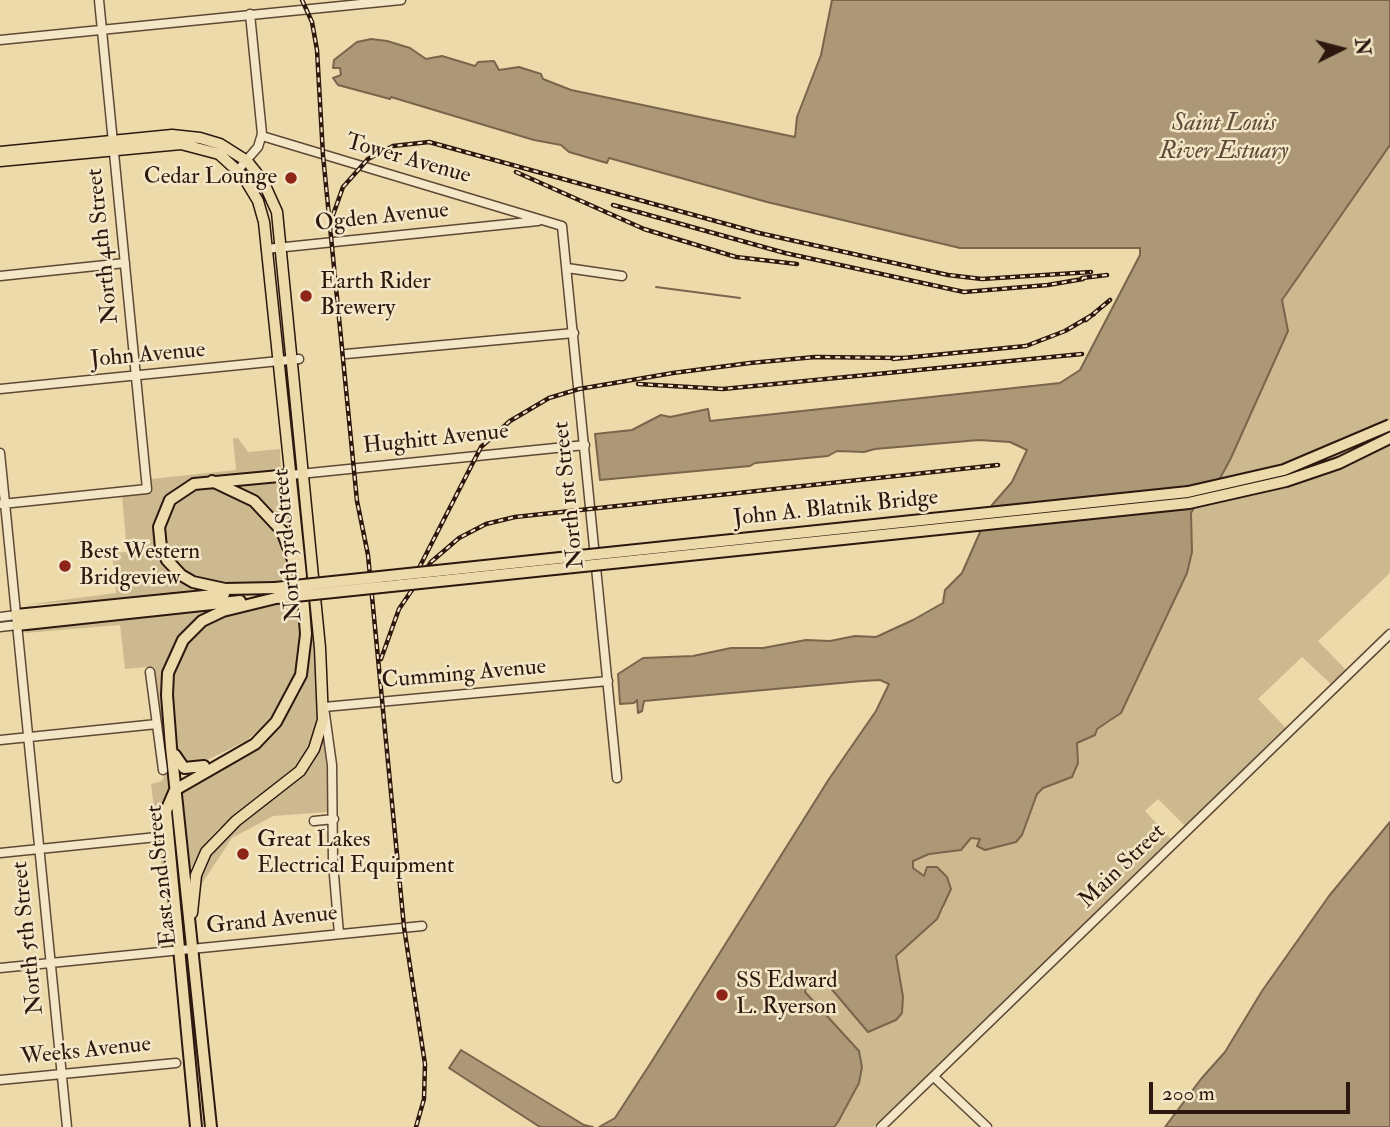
<!DOCTYPE html>
<html>
<head>
<meta charset="utf-8">
<style>
  body { margin:0 }
  #map { position:relative; width:1390px; height:1127px; overflow:hidden; background:#eddaab; font-family:"IM FELL Double Pica",serif }
  canvas { display:block }
  .north { position:absolute; left:1306px; top:14px; width:70px; height:70px; -webkit-text-stroke:5px #f3e7c8; paint-order:stroke; rotate:84deg; font-size:19px; font-weight:700; line-height:28px; text-align:center; color:#2e170e }
  .north::after { content:''; display:block; margin:auto; width:24px; height:32px; background:#2e170e; clip-path:polygon(50% 0,100% 100%,50% 72%,0 100%) }
  .scale { position:absolute; left:1149px; top:1082px; width:201px; height:32px; box-sizing:border-box; border:4px solid #2e170e; border-top:0; padding-left:9px; font-size:21px; line-height:24px; white-space:nowrap; color:#2e170e; -webkit-text-stroke:5px #f3e7c8; paint-order:stroke }
</style>
</head>
<body>
<div id="map">
<canvas width="1390" height="1127"></canvas>
<div class="north">N</div>
<div class="scale">200 m</div>
</div>
<script>
const g = document.querySelector('canvas').getContext('2d');
g.lineJoin = 'round';
function paint(path, color) {
  g.fillStyle = color;
  g.fill(path, 'evenodd');
}
function toPath(rows) {
  const path = new Path2D();
  for (const r of rows) {
    path.moveTo(r[0], r[1]);
    for (let i = 2; i < r.length; i += 2) path.lineTo(r[i], r[i + 1]);
  }
  return path;
}
function trace(path, color, width, dash) {
  g.strokeStyle = color;
  g.lineWidth = width;
  g.lineCap = dash ? 'butt' : 'round';
  g.setLineDash(dash || []);
  g.stroke(path);
}
function drawText(font, color, halo, rows, align = 'center') {
  g.font = font + ' "IM FELL Double Pica",serif';
  g.lineWidth = 5;
  g.setLineDash([]);
  g.textBaseline = 'middle';
  g.strokeStyle = halo;
  g.fillStyle = color;
  for (const [text, x, y, turn = 0] of rows) {
    g.save();
    g.translate(x, y);
    g.rotate((+turn || 0) * Math.PI / 180);
    g.textAlign = isNaN(turn) ? turn : align;
    if (halo) g.strokeText(text, 0, 0);
    g.fillText(text, 0, 0);
    g.restore();
  }
}
paint(toPath([
  [1390,145,1390,573,1318,641,1347,671,1332,685,1302,657,1258,699,1286,728,1185,826,1158,799,1145,811,1171,839,873,1127,834,1127,846,1110,859,1051,805,992,806,983,817,981,829,986,868,1032,902,1013,903,997,896,956,937,919,944,908,948,880,947,877,925,876,913,868,913,861,929,854,961,850,971,838,980,839,983,848,987,850,1022,835,1037,794,1042,788,1072,777,1078,763,1075,748,1078,743,1092,737,1097,729,1112,721,1130,697,1140,668,1187,573,1192,552,1191,513,1200,497,1219,480,1230,460,1288,331,1282,300],
  [233,438,238,438,248,452,280,449,281,470,203,479,170,495,159,509,154,529,156,547,168,569,184,582,211,592,24,605,116,593,112,553,127,552,122,496,152,491,151,479,236,470],
  [279,481,285,492,294,548,285,532,226,483],
  [213,486,245,500,277,531,293,570,300,644,293,680,273,717,246,741,197,765,186,765,177,753,171,696,175,665,185,643,208,621,243,609,277,603,274,582,207,583,183,571,170,556,162,534,171,506,189,490],
  [230,605,175,645,166,667,173,788,163,829,168,898,160,899,158,896,164,886,151,784,162,781,166,772,152,670,147,667,125,669,120,625,25,633,28,629],
  [313,613,319,713,308,751,287,777,217,830,203,846,189,872,182,791,256,748,287,716,301,691,308,666,309,615],
  [325,732,329,812,273,816,232,838,195,894,209,854,228,833,298,779,316,755]
]), '#cdb990');
const water = toPath([
  [832,0,1390,0,1390,145,1282,300,1288,331,1230,460,1219,480,1200,497,1191,513,1192,552,1187,573,1121,713,1097,729,1095,735,1077,743,1078,763,1072,777,1043,788,1037,794,1022,835,1016,842,985,850,977,846,980,839,971,838,961,850,929,854,913,861,913,868,924,876,927,867,937,867,947,877,951,889,937,919,896,956,903,997,902,1013,896,1020,868,1032,829,986,817,981,806,983,805,992,859,1051,862,1067,859,1083,838,1122,834,1127,599,1127,615,1118,652,1061,829,779,876,711,889,684,880,680,862,681,644,701,642,711,638,713,637,700,634,703,620,704,618,674,643,658,693,656,731,648,763,648,806,640,830,641,855,636,876,637,913,620,943,603,945,590,962,573,992,505,1012,482,1027,450,1010,442,979,440,875,449,864,452,837,451,828,456,755,463,750,466,600,480,595,434,632,430,661,415,670,417,708,409,710,421,1060,383,1080,370,1140,255,1140,248,960,248,767,202,609,158,607,163,569,152,561,145,534,140,391,97,390,99,338,85,333,78,341,75,340,68,333,68,334,60,357,42,371,39,387,41,410,48,426,59,442,56,475,66,478,62,494,61,499,70,519,67,541,74,543,79,571,90,795,137,797,117,821,55,832,0],
  [1390,822,1390,1127,1165,1127,1201,1079,1225,1052,1262,991,1329,896,1390,822],
  [461,1050,584,1125,593,1127,540,1127,449,1068,461,1050]
]);
paint(water, '#ac9876');
trace(water, '#7a644c', 2);
trace(toPath([
  [656,287,740,298]
]), '#7a644c', 2);
const minor = toPath([
  [0,40,401,0],
  [262,136,562,226,617,778],
  [238,170,258,147,262,134,250,14],
  [266,249,538,221],
  [567,268,622,276],
  [0,276,125,263],
  [346,354,574,333],
  [0,389,299,359],
  [0,453,67,1127],
  [290,475,585,445],
  [2,504,147,489,99,0],
  [0,617,16,615],
  [0,627,17,625],
  [150,672,163,770],
  [0,740,157,724],
  [314,821,334,819],
  [0,853,157,837],
  [339,934,333,863,332,765,324,707,608,681],
  [0,968,422,926],
  [934,1077,987,1127],
  [0,1080,176,1063],
  [881,1127,1390,634]
]);
const major = toPath([
  [0,152,172,135,200,138,220,144,247,161,263,181,277,212,320,648,323,720,314,749,300,771,236,821,206,852,196,875,192,913],
  [0,161,181,144,219,154,243,176,258,201,264,222,301,576]
]);
const highway = toPath([
  [275,588,225,589,193,582,181,575,167,560,161,548,159,527,170,500,194,484,290,475],
  [16,615,224,594],
  [17,625,240,601],
  [175,755,184,768,204,766],
  [196,1127,166,811,175,790,255,744,276,722,301,675,306,634,302,584,282,531,254,501,212,481],
  [211,1127,171,747,167,695,168,673,183,640,202,621,223,611,276,598]
]);
trace(minor, '#5e4835', 11);
trace(major, '#2e170e', 13);
trace(highway, '#2e170e', 14);
trace(minor, '#f3e7c8', 8);
trace(major, '#eddaab', 10);
trace(highway, '#eddaab', 10);
const rail = toPath([
  [302,0,312,22,317,50,323,155,357,501,368,555,404,927,425,1064,424,1099,416,1127],
  [516,172,644,229,736,257,797,264],
  [613,205,785,253,964,292,1048,285,1083,279],
  [333,215,343,187,368,159,393,146,429,142,759,233,948,275,982,279,1091,272],
  [1082,278,1107,275],
  [1086,320,1110,300],
  [893,359,1026,346,1065,331,1094,314],
  [638,384,723,389,1082,354],
  [419,568,481,447,510,421,549,398,579,389,673,373,750,363,815,357,902,358],
  [381,659,399,609,431,562,459,538,486,524,515,517,998,465]
]);
trace(rail, '#2e170e', 4.5);
trace(rail, '#f3e7c8', 2, [5]);
const highwayBridge = toPath([
  [275,588,1188,492,1284,470,1390,425],
  [276,598,1189,503,1286,481,1339,463,1390,438]
]);
trace(highwayBridge, '#2e170e', 14, []);
trace(highwayBridge, '#eddaab', 10);
for (const [x, y, r, color] of [
  [291,178,7,"#8f2418"],
  [306,296,7,"#8f2418"],
  [65,566,7,"#8f2418"],
  [243,854,7,"#8f2418"],
  [722,995,7,"#8f2418"]
]) {
  const dot = new Path2D();
  dot.arc(x, y, r, 0, 2 * Math.PI);
  g.fillStyle = color;
  g.fill(dot);
  trace(dot, '#f3e7c8', 2.5);
}
drawText('23px', '#2e170e', '#f3e7c8', [
  ["Tower Avenue",408,160,16],
  ["Ogden Avenue",382,218,-6],
  ["North 4th Street",104,246,-96],
  ["John Avenue",148,356,-5],
  ["Hughitt Avenue",436,440,-6],
  ["North 1st Street",570,495,-96],
  ["John A. Blatnik Bridge",836,509,-6],
  ["North 3rd Street",289,545,-95],
  ["Cumming Avenue",464,675,-5],
  ["Main Street",1123,867,-44],
  ["East 2nd Street",163,875,-96],
  ["Grand Avenue",272,921,-6],
  ["North 5th Street",29,938,-96],
  ["Weeks Avenue",86,1052,-6]
]);
drawText('23px', '#2e170e', '#f3e7c8', [
  ["Cedar Lounge",277,178,"right"],
  ["Earth Rider",320,283],
  ["Brewery",320,309],
  ["Best Western",79,553],
  ["Bridgeview",79,579],
  ["Great Lakes",257,841],
  ["Electrical Equipment",257,867],
  ["SS Edward",736,982],
  ["L. Ryerson",736,1008]
], 'left');
drawText('italic 24px', '#604b38', '#f3e7c8', [
  ["Saint Louis",1224,125],
  ["River Estuary",1224,153]
]);
</script>
</body>
</html>
